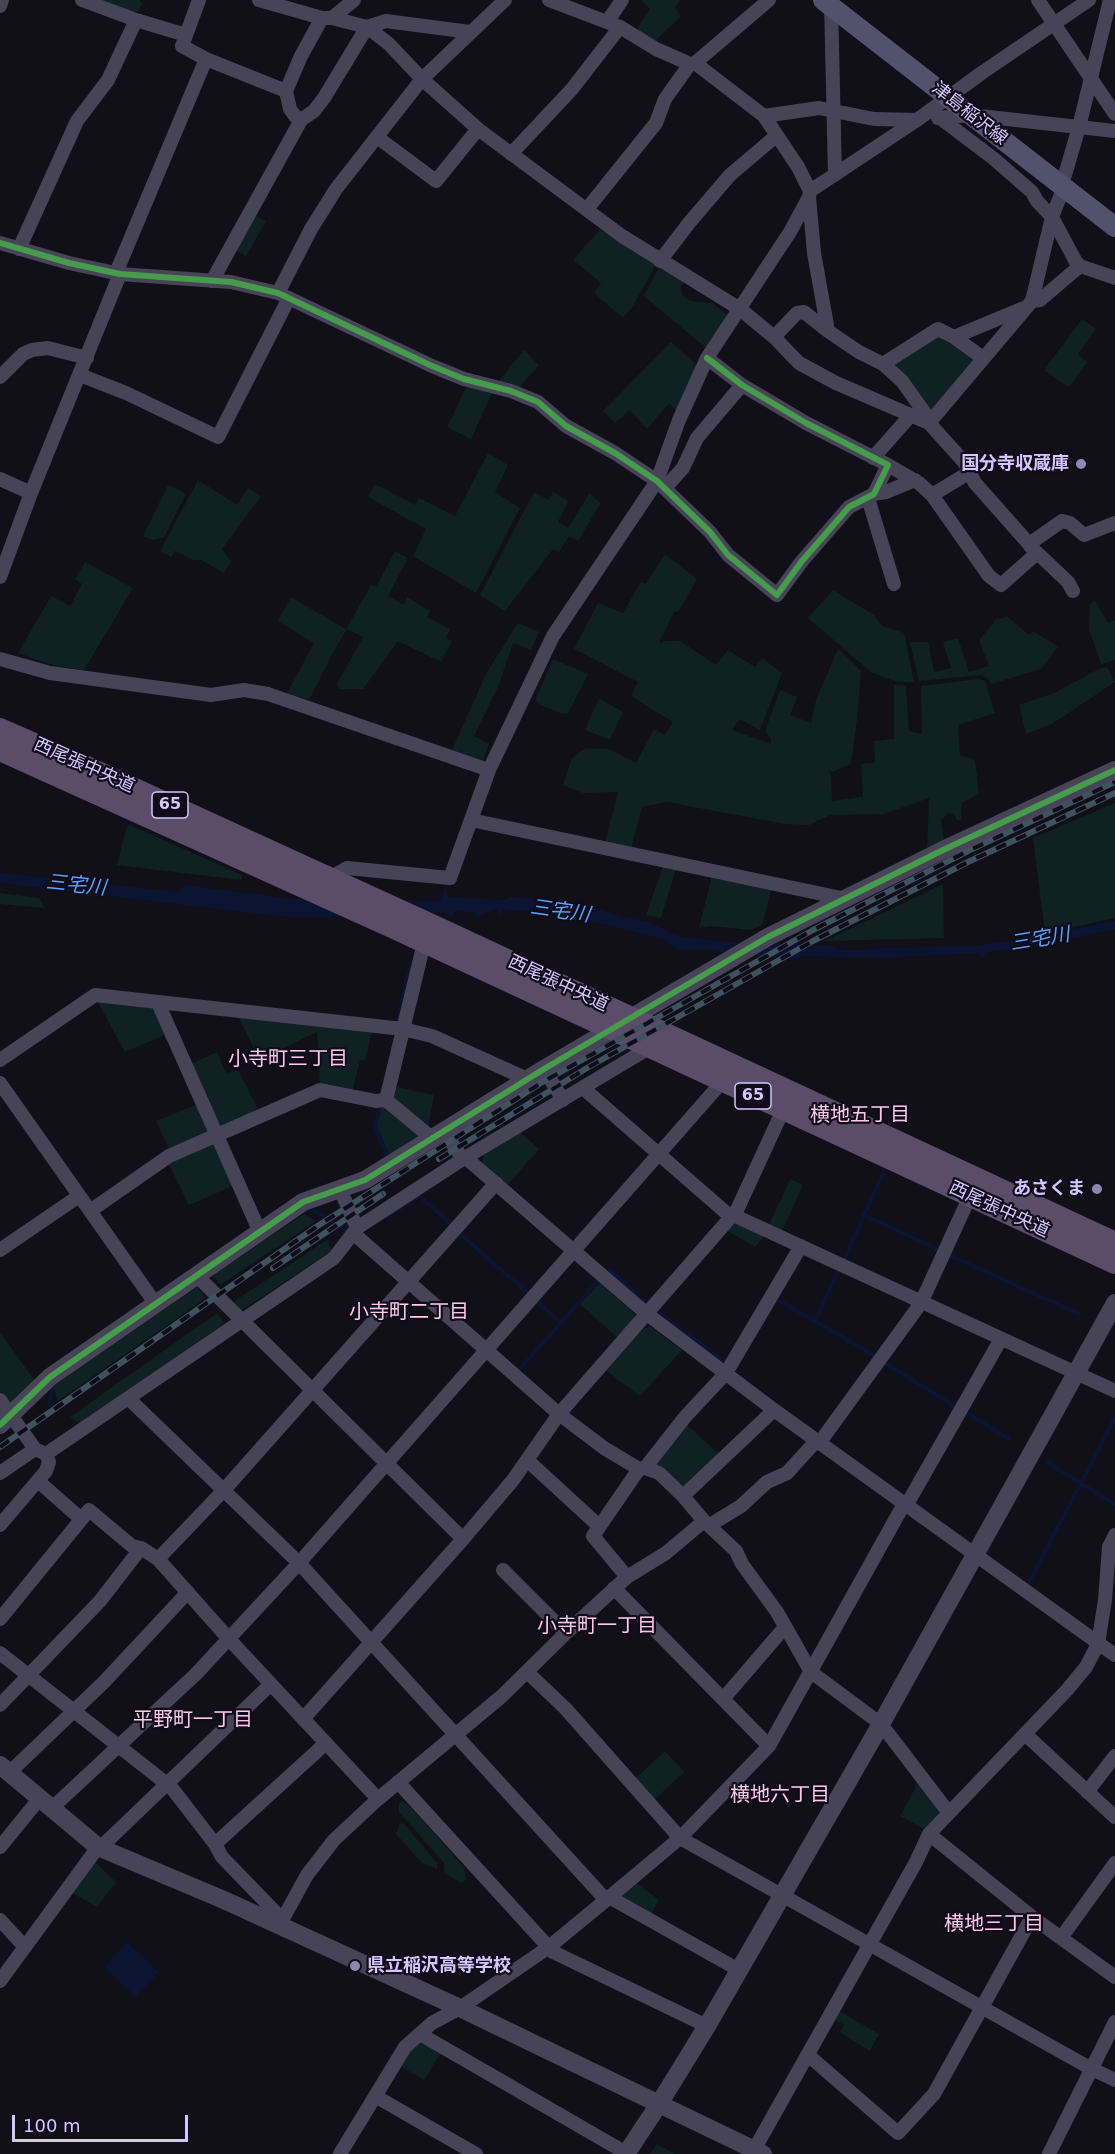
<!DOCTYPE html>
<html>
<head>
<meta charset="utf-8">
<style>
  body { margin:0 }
  #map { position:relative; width:1115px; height:2154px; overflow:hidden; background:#111018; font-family:"DejaVu Sans",sans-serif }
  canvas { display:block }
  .scale { position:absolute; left:12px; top:2115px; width:176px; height:27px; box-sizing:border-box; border:3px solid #d3c8fd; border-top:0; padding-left:8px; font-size:18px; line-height:21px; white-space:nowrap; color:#d3c8fd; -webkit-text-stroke:4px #100c1b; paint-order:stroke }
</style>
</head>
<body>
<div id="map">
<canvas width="1115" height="2154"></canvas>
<div class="scale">100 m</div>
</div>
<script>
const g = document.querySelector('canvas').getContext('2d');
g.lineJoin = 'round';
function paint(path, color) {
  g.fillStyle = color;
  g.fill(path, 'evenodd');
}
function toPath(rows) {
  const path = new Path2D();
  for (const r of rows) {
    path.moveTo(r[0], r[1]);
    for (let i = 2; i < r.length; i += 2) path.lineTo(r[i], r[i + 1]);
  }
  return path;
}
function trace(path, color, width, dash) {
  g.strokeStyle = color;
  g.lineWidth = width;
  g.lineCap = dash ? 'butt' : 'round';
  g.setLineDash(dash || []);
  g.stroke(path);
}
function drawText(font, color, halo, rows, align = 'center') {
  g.font = font + ' "DejaVu Sans","Noto Sans JP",sans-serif';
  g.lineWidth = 4.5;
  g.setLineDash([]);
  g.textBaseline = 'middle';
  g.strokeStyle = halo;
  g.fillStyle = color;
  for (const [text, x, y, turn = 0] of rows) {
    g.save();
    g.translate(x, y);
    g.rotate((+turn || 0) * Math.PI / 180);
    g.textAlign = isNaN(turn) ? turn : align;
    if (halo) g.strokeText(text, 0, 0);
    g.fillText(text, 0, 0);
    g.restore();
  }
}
paint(toPath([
  [94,0,140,0,142,4,138,11,132,14],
  [641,0,680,0,675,7,680,15,679,18,654,42,638,31,638,27,650,9],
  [252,214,266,221,246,256,233,249],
  [603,226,657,262,633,306,623,318,594,293,601,283,573,260],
  [660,265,685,281,681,287,682,295,690,301,712,303,730,317,707,349,644,296],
  [1082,319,1096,329,1078,354,1087,362,1069,387,1044,370],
  [942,335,977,360,930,412,889,365,935,336],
  [671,342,698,366,679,413,669,403,647,429,630,410,615,423,603,411],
  [524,350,539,365,517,390,497,383],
  [468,383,494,389,471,439,447,427],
  [488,453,508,465,495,492,520,508,476,593,413,556,426,529,368,497,375,484,415,505,419,498,455,516],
  [198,480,237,505,248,488,261,496,222,549,231,561,224,573,201,560,194,560,175,551,171,557,160,551],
  [168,485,186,494,164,537,153,540,143,536],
  [534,492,549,500,553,492,568,501,558,522,568,528,589,494,601,503,578,541,569,536,559,552,553,549,505,611,480,595],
  [395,551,408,558,388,596,404,605,407,597,430,611,427,617,450,629,446,638,452,641,441,662,398,641,363,689,339,689,337,684,363,637,347,629,333,652,309,700,287,693,314,643,278,621,291,597,346,629,371,585,376,587],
  [665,554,697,579,679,611,674,612,659,643,667,641,680,641,716,665,728,650,755,667,762,658,782,673,760,730,739,719,732,730,771,744,771,739,765,731,780,690,797,697,790,715,811,723,816,700,838,649,861,671,857,719,851,764,832,772,828,770,831,775,832,801,863,797,861,764,875,763,874,741,894,739,894,685,906,686,909,731,922,734,921,686,979,679,985,681,995,713,958,725,960,755,975,760,979,793,962,803,961,820,957,820,954,814,948,813,941,820,944,842,927,852,929,798,884,814,830,815,809,825,785,824,667,802,642,807,631,849,605,843,618,792,583,793,563,785,572,758,586,748,608,749,636,763,654,729,665,735,673,722,631,696,638,682,574,649,598,603,623,613,641,582,646,584],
  [85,562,133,588,84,670,56,666,18,653,51,596,70,606,82,584,75,579],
  [833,590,874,615,882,626,904,633,914,682,897,682,871,672,808,618],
  [1095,600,1108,623,1115,620,1115,660,1101,664,1089,629,1090,605],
  [1007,616,1029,635,1033,631,1058,647,1041,669,991,684,989,680,982,675,919,681,910,642,928,642,934,672,951,668,943,642,958,638,969,672,989,666,979,640,997,618,1001,619],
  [518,623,539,632,531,650,513,643,498,687,474,736,489,744,483,760,452,750,487,672],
  [553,659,588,674,568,713,562,714,537,703,536,698],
  [1107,667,1115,682,1052,724,1026,734,1019,705,1054,693,1099,669],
  [599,698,623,712,610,740,585,730],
  [1115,803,1115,918,1045,933,1033,838],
  [130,825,242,875,241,880,117,865,126,829],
  [663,866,676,869,661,918,646,915],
  [712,876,772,888,762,925,751,930,711,926,699,928],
  [943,884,944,938,825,941],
  [0,893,39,898,45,908,0,904],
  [96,999,151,1006,158,1013,167,1034,125,1052],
  [238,1017,372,1031,365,1061,360,1060,352,1093,320,1087,317,1032,260,1060],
  [217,1052,226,1073,238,1070,260,1113,222,1129,218,1127,190,1064],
  [392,1086,434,1095,428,1128,396,1104,391,1090],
  [198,1104,209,1130,206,1136,170,1151,156,1121],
  [382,1105,422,1138,391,1159,377,1126],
  [520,1132,539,1149,507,1186,482,1165,483,1155],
  [210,1143,217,1146,235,1185,189,1205,168,1163],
  [790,1179,803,1185,781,1233,768,1227],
  [304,1214,316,1221,220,1285,213,1275],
  [737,1222,765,1235,755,1247,726,1230,732,1223],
  [328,1239,331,1251,241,1311,233,1302],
  [600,1283,634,1313,634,1324,620,1340,580,1304],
  [197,1287,206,1298,58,1401,53,1386],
  [217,1313,225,1323,80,1424,70,1417],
  [651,1327,682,1350,640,1396,604,1369,640,1329],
  [0,1332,35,1381,13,1402,6,1400,0,1392],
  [686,1424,721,1456,685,1490,652,1466],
  [665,1751,684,1772,653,1801,634,1780],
  [918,1783,943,1812,926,1830,900,1816],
  [403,1801,409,1805,464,1867,466,1879,464,1882,461,1883,444,1873,444,1863,399,1812,399,1803],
  [400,1823,404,1824,437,1863,437,1869,422,1863,396,1834],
  [94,1861,116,1882,97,1907,74,1894,74,1888],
  [635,1882,659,1900,650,1916,620,1900,619,1894],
  [839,2011,879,2034,870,2051,840,2032,844,2025,834,2019],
  [422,2040,442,2051,424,2080,398,2065,408,2049],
  [657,2144,675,2154,650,2154]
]), '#0f2123');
paint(toPath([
  [0,873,179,892,185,885,292,899,436,901,441,899,446,884,449,897,506,900,510,897,577,904,654,924,672,934,688,938,728,942,832,946,841,950,858,951,880,948,971,946,1045,937,1059,932,1115,921,1115,929,1043,944,987,952,982,958,978,953,875,958,804,956,796,959,725,953,704,949,682,950,674,948,664,939,575,917,502,909,503,913,499,914,496,909,476,916,475,912,454,911,452,917,450,917,449,913,409,912,332,917,288,917,0,883],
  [127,1942,159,1972,136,1997,104,1967]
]), '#0b1533');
trace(toPath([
  [398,1020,411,963],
  [379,1110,375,1126,388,1159],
  [305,1210,308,1208,346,1229],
  [864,1215,939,1250],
  [386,1217,419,1196,452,1225],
  [458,1232,529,1294],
  [949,1255,1079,1314],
  [844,1260,884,1171],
  [608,1271,609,1269,636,1293],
  [838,1271,815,1321,875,1356],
  [643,1299,647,1303],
  [535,1300,561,1323],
  [775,1301,776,1299,815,1321],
  [659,1313,720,1358],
  [885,1363,956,1407],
  [518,1371,598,1281],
  [50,1405,52,1385],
  [965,1412,1009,1439],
  [1048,1463,1115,1504],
  [1028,1584,1115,1418]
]), '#0b1533', 4);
trace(toPath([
  [82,0,136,20,186,35],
  [199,0,182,46,206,59,286,91,290,109,295,116,301,120],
  [259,0,322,18,332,18,367,27,389,44,422,79,478,129,622,236,740,309,774,337,799,363,836,383,929,423],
  [549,0,620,27,656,49,690,64,695,63,764,116,798,167,810,191],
  [1038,0,1115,114],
  [831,2,835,175],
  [0,6,2,0],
  [332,18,354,0],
  [607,22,622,0],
  [695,63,769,0],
  [286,91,301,56,322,18],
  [764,116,819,108,874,119,917,120],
  [938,118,971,115,1115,131],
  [940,118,993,158,1032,192,1037,201,1052,217,1076,262,1080,266],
  [377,137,436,181,478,129],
  [511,154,572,89,620,27],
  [1060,184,1065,175,1079,127,1110,0],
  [809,197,814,253,828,331,859,352,883,364,902,381,924,412,929,423,965,463,975,483,1029,544,1062,521,1070,523,1084,535,1115,523],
  [587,209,656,123,665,99,690,64],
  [0,243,69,263,120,274,231,282,278,293,432,366,464,379,511,391,538,402,566,426,615,453,657,481,710,532,728,555,777,595,802,561,849,507,874,494,888,465,806,423,742,385,707,358],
  [19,249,77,121,108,80,136,20],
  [660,261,689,223,730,175,776,136],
  [116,273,206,59],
  [212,281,301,120,314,111,324,98,367,27,386,21,470,32],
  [278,293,311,229,336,189,422,79,505,0],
  [1032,301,1052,217,1064,187],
  [774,337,797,313,804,312,828,331],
  [954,337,1024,308],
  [883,364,938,329,954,337,983,358],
  [80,375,126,393,218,437,289,298],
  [0,377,23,354,32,350,48,348,87,358],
  [929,423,1032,301,1040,300,1080,266,1115,278],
  [873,458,910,416],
  [888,465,919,483,932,495,989,576,1001,585,1037,553],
  [0,479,31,493],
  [665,488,683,468,697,438,742,385],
  [874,494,886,492,915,480],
  [932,495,970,472],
  [868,498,894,584],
  [1030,546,1068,582,1073,591],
  [0,577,31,493,120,274],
  [0,659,50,673,211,695,244,690,268,694,489,770],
  [471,820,846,899],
  [329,878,347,868,450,878,489,770,553,636,657,481,679,420,707,358,790,232,809,197,810,191,917,120,983,72,1089,0],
  [424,943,386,1100,433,1139],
  [158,1003,259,1230],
  [0,1060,95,995,403,1029,432,1036,527,1079],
  [544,1069,563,1100],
  [0,1083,155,1303],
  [583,1088,731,1217],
  [444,1132,463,1159],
  [466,1158,647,1314,774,1410,1115,1655],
  [340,1189,357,1228],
  [90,1211,169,1156,320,1090,376,1101,386,1100],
  [733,1215,1115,1391],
  [353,1233,559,1414,604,1448,639,1469,645,1468,659,1473,683,1496,704,1521,736,1551,742,1564,777,1612,811,1672,881,1724,949,1813],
  [0,1250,79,1196],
  [196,1275,463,1539],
  [128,1398,299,1563,606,1900],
  [0,1400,35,1449,46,1454,49,1462,46,1471,0,1525],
  [820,1442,921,1303,970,1196],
  [46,1454,334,1258,357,1228,463,1159,649,1048],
  [527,1460,599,1526],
  [645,1468,685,1417,726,1373,801,1246],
  [0,1473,35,1449],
  [38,1481,80,1518],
  [683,1496,774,1410],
  [906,1506,1001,1339],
  [710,1525,741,1506,767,1482,787,1473,817,1440],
  [158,1559,224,1490,496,1183],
  [503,1570,566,1633],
  [627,1577,593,1536,639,1469],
  [614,1588,769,1746],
  [0,1619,89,1510,132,1546,141,1548,158,1559,228,1638,378,1799],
  [0,1653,167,1784],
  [527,1672,565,1708,680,1838,1090,2068,1115,2080],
  [723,1699,785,1627],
  [0,1705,100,1601,141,1548],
  [303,1719,463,1539,513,1480,559,1414,737,1210,783,1110],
  [1025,1734,1115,1817],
  [9,1773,104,1682,188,1592],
  [398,1782,553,1952,707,2026],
  [168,1783,215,1844,222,1857,282,1919],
  [1087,1792,1115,1756],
  [52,1808,196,1674,299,1563,722,1082],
  [929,1834,1032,1917,1115,1977],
  [215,1844,326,1743],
  [0,1847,40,1798],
  [100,1848,271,1684],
  [609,1897,739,1970],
  [0,1920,25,1947],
  [279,1926,307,1875,334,1840,378,1799,502,1696,566,1633,627,1577,666,1553,704,1521],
  [1061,1938,1115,1863],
  [0,1981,98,1847],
  [420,2034,628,2154],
  [808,2055,898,2133,934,2094,1032,1917],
  [375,2096,476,2154],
  [754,2150,916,1862,929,1834,1067,1690,1086,1667,1098,1644,1105,1600,1109,1547,1115,1535],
  [340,2154,405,2047,432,2023,460,2008,549,1947,606,1900,680,1838,769,1746,904,1504],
  [1049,2154,1115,2022]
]), '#474458', 14);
trace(toPath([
  [0,1425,50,1377,303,1202,365,1180,544,1069,768,937,943,850,1115,770],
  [0,1765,98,1847,224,1900,460,2008,763,2154],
  [626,2154,659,2104,707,2026,881,1724,1115,1303]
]), '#474458', 18);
trace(toPath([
  [823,0,1115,227]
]), '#53516c', 20);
trace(toPath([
  [0,729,78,763,438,928,1115,1243],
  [0,750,392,927,1115,1263]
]), '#5b4d6a', 22);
const rail = toPath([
  [439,1159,587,1068,813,941,968,862,1115,793],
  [273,1268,383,1194],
  [0,1447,316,1227,541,1083,813,930,968,851,1115,782]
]);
trace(rail, '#405160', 6);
trace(rail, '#100c1b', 4, [11]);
trace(toPath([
  [0,243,69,263,120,274,231,282,278,293,432,366,464,379,511,391,538,402,566,426,615,453,657,481,710,532,728,555,777,595,802,561,849,507,874,494,888,465,806,423,742,385,707,358],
  [0,1425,50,1377,303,1202,365,1180,544,1069,768,937,943,850,1115,770]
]), '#469c4c', 6);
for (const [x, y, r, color] of [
  [1081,464,6,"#8f88ad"],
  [1097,1189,6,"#8f88ad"],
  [355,1966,6,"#8f88ad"]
]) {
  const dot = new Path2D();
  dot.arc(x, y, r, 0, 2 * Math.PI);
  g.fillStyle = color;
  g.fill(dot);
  trace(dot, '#100c1b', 2);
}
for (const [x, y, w] of [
  [170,805,36],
  [753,1096,36]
]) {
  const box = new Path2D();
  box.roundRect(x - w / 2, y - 13, w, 26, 4.5);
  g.fillStyle = '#100c1b';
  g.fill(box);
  trace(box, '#d3c8fd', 1.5);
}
drawText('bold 16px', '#d3c8fd', null, [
  ["65",170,805],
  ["65",753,1096]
]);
drawText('18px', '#d3c8fd', '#100c1b', [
  ["津島稲沢線",969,114,38],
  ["西尾張中央道",84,766,24],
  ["西尾張中央道",558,984,25],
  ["西尾張中央道",999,1210,25]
]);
drawText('bold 18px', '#d3c8fd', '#100c1b', [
  ["国分寺収蔵庫",1069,464],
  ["あさくま",1085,1189],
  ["県立稲沢高等学校",367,1966,"left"]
], 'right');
drawText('italic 20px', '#5ba1f8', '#100c1b', [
  ["三宅川",76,886,6],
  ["三宅川",560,912,8],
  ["三宅川",1040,940,-9]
]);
drawText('20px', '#fdcae6', '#100c1b', [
  ["小寺町三丁目",288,1060],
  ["横地五丁目",860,1116],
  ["小寺町二丁目",409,1313],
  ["小寺町一丁目",597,1627],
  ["平野町一丁目",193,1721],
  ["横地六丁目",780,1796],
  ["横地三丁目",994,1925]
]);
</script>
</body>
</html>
